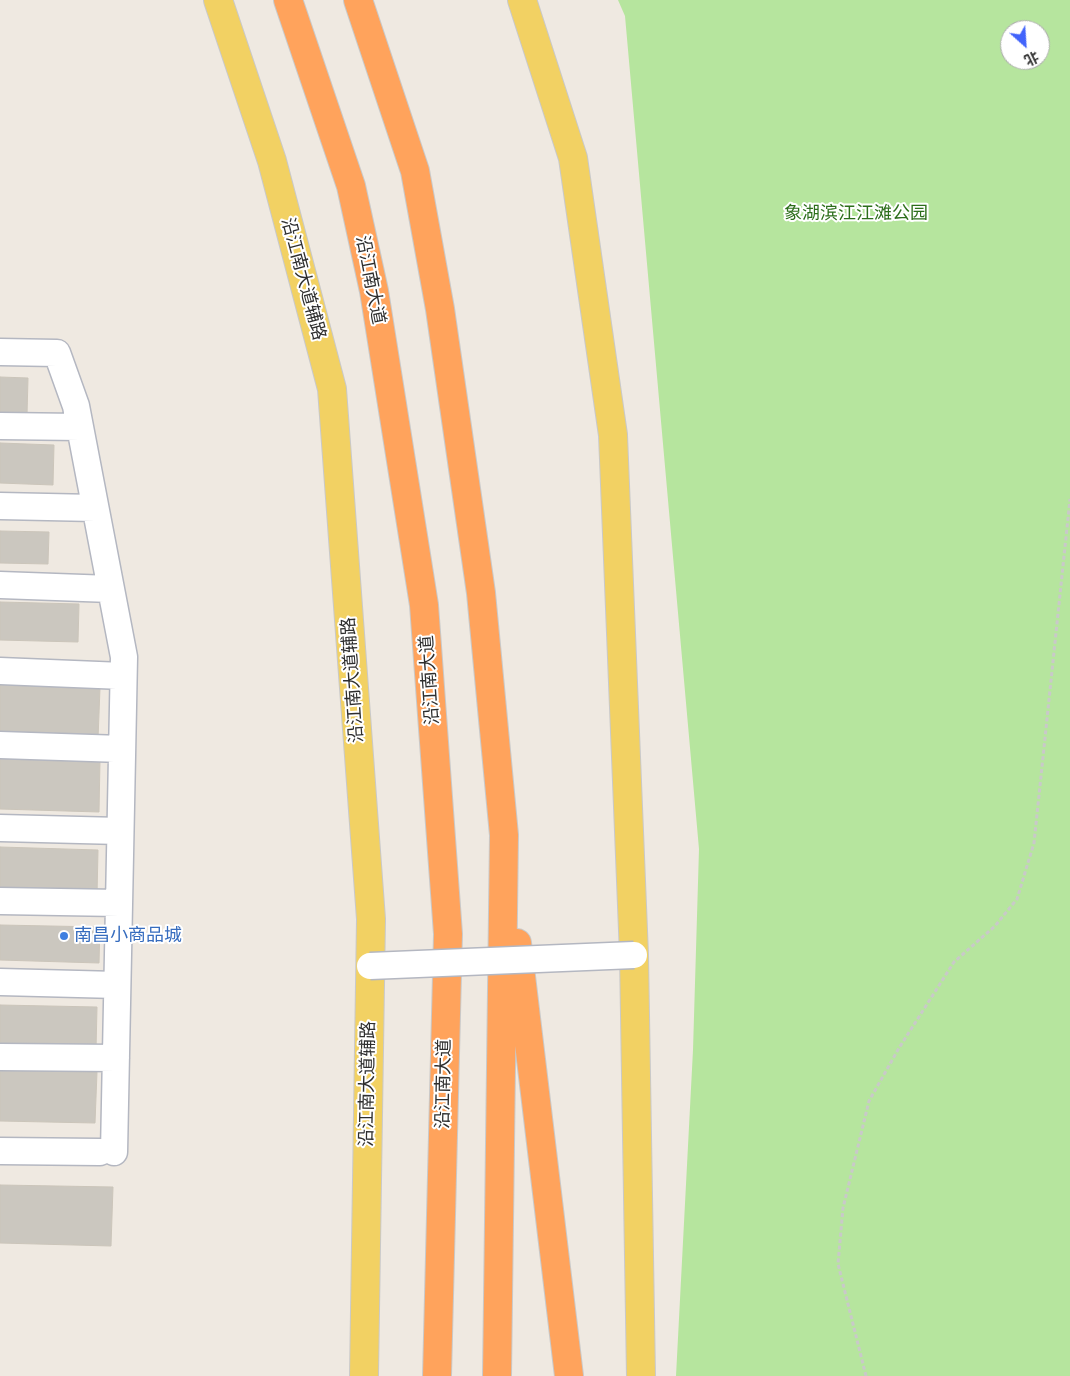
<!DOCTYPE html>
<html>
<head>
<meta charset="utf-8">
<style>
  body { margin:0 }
  #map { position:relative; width:1070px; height:1376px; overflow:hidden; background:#efe9e1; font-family:"Fira Sans Condensed","Noto Sans SC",sans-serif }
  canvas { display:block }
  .north { position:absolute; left:1000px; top:20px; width:50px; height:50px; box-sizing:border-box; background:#fff; border:1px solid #ababab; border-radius:50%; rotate:154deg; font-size:14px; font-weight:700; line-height:20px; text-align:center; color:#2e2e2e }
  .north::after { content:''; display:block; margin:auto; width:18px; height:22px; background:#4264fb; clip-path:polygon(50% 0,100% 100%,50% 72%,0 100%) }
</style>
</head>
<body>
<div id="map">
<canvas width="1070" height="1376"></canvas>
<div class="north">北</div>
</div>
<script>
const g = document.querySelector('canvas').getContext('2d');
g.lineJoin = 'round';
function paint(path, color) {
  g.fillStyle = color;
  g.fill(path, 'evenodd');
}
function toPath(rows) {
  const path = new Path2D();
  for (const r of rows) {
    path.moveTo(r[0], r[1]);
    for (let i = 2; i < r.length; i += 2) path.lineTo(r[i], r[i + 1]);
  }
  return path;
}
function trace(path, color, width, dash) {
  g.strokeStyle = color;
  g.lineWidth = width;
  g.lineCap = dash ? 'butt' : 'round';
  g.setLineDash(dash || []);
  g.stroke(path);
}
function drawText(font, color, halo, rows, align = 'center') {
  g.font = font + ' "Fira Sans Condensed","Noto Sans SC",sans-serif';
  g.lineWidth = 4;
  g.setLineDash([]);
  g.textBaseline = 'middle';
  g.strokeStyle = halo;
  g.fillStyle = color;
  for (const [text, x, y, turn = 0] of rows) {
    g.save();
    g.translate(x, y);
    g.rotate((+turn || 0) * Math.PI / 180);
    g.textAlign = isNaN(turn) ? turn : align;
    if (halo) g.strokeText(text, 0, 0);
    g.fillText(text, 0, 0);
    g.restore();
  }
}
paint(toPath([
  [618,0,1070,0,1070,1376,676,1376,693,1050,699,849,625,16],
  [1010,30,1040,30,1040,60,1010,60]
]), '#b6e59e');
const building = toPath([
  [0,377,28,378,27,415,0,414,0,377],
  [0,443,54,445,53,485,0,483,0,443],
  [0,531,49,532,48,564,0,563,0,531],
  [0,602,79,604,78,642,0,640,0,602],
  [0,685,100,688,98,739,0,736,0,685],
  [0,758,100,760,99,812,0,809,0,758],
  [0,847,98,850,97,896,0,894,0,847],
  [0,925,100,927,99,963,0,960,0,925],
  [0,1005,97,1007,96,1050,0,1047,0,1005],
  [0,1070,97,1072,95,1123,0,1121,0,1070],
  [0,1185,113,1187,111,1246,0,1243,0,1185]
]);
paint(building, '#cbc7bf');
trace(building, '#cbc5ba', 1);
const minor = toPath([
  [0,352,57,353,76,406,124,657,114,1152],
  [0,426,80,427],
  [0,506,95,508],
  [0,585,111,589],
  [0,671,123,676],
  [0,745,122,749],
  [0,828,120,831],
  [0,901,119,903],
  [0,982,117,985],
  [0,1057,116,1058],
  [0,1151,100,1152]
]);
const major = toPath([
  [218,0,272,161,332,389,371,919,364,1376],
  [522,0,573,158,613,435,634,955,641,1376]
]);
const highway = toPath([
  [288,0,351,186,374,291,424,605,448,934,437,1376],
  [358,0,415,171,440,309,481,593,504,835,497,1376],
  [517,943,569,1376]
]);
trace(minor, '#b4b7c1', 29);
trace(major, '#c9c9c9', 30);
trace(highway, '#c9c9c9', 30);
trace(toPath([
  [866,1376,838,1264,843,1208,869,1101,899,1048,954,962,995,926,1017,899,1034,843,1070,499]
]), '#c9c9c9', 3, [4, 2.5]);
trace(minor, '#fff', 26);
trace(major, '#f2d163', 28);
trace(highway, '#ffa35c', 28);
const minorBridge = toPath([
  [370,966,634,955]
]);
trace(minorBridge, '#b4b7c1', 29, []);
trace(minorBridge, '#fff', 26);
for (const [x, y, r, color] of [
  [64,936,5,"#3f7fe0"]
]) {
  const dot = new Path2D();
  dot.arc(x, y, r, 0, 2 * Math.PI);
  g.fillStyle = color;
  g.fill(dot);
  trace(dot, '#fff', 2);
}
drawText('18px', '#2c6e1b', '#fff', [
  ["象湖滨江江滩公园",856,214]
]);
drawText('18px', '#2e2e2e', '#fff', [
  ["沿江南大道辅路",303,279,75],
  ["沿江南大道",370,280,79],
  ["沿江南大道辅路",353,680,-94],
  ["沿江南大道",430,680,-94],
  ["沿江南大道辅路",368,1084,-89],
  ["沿江南大道",444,1084,-89]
]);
drawText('18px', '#366cbe', '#fff', [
  ["南昌小商品城",74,936]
], 'left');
</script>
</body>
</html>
